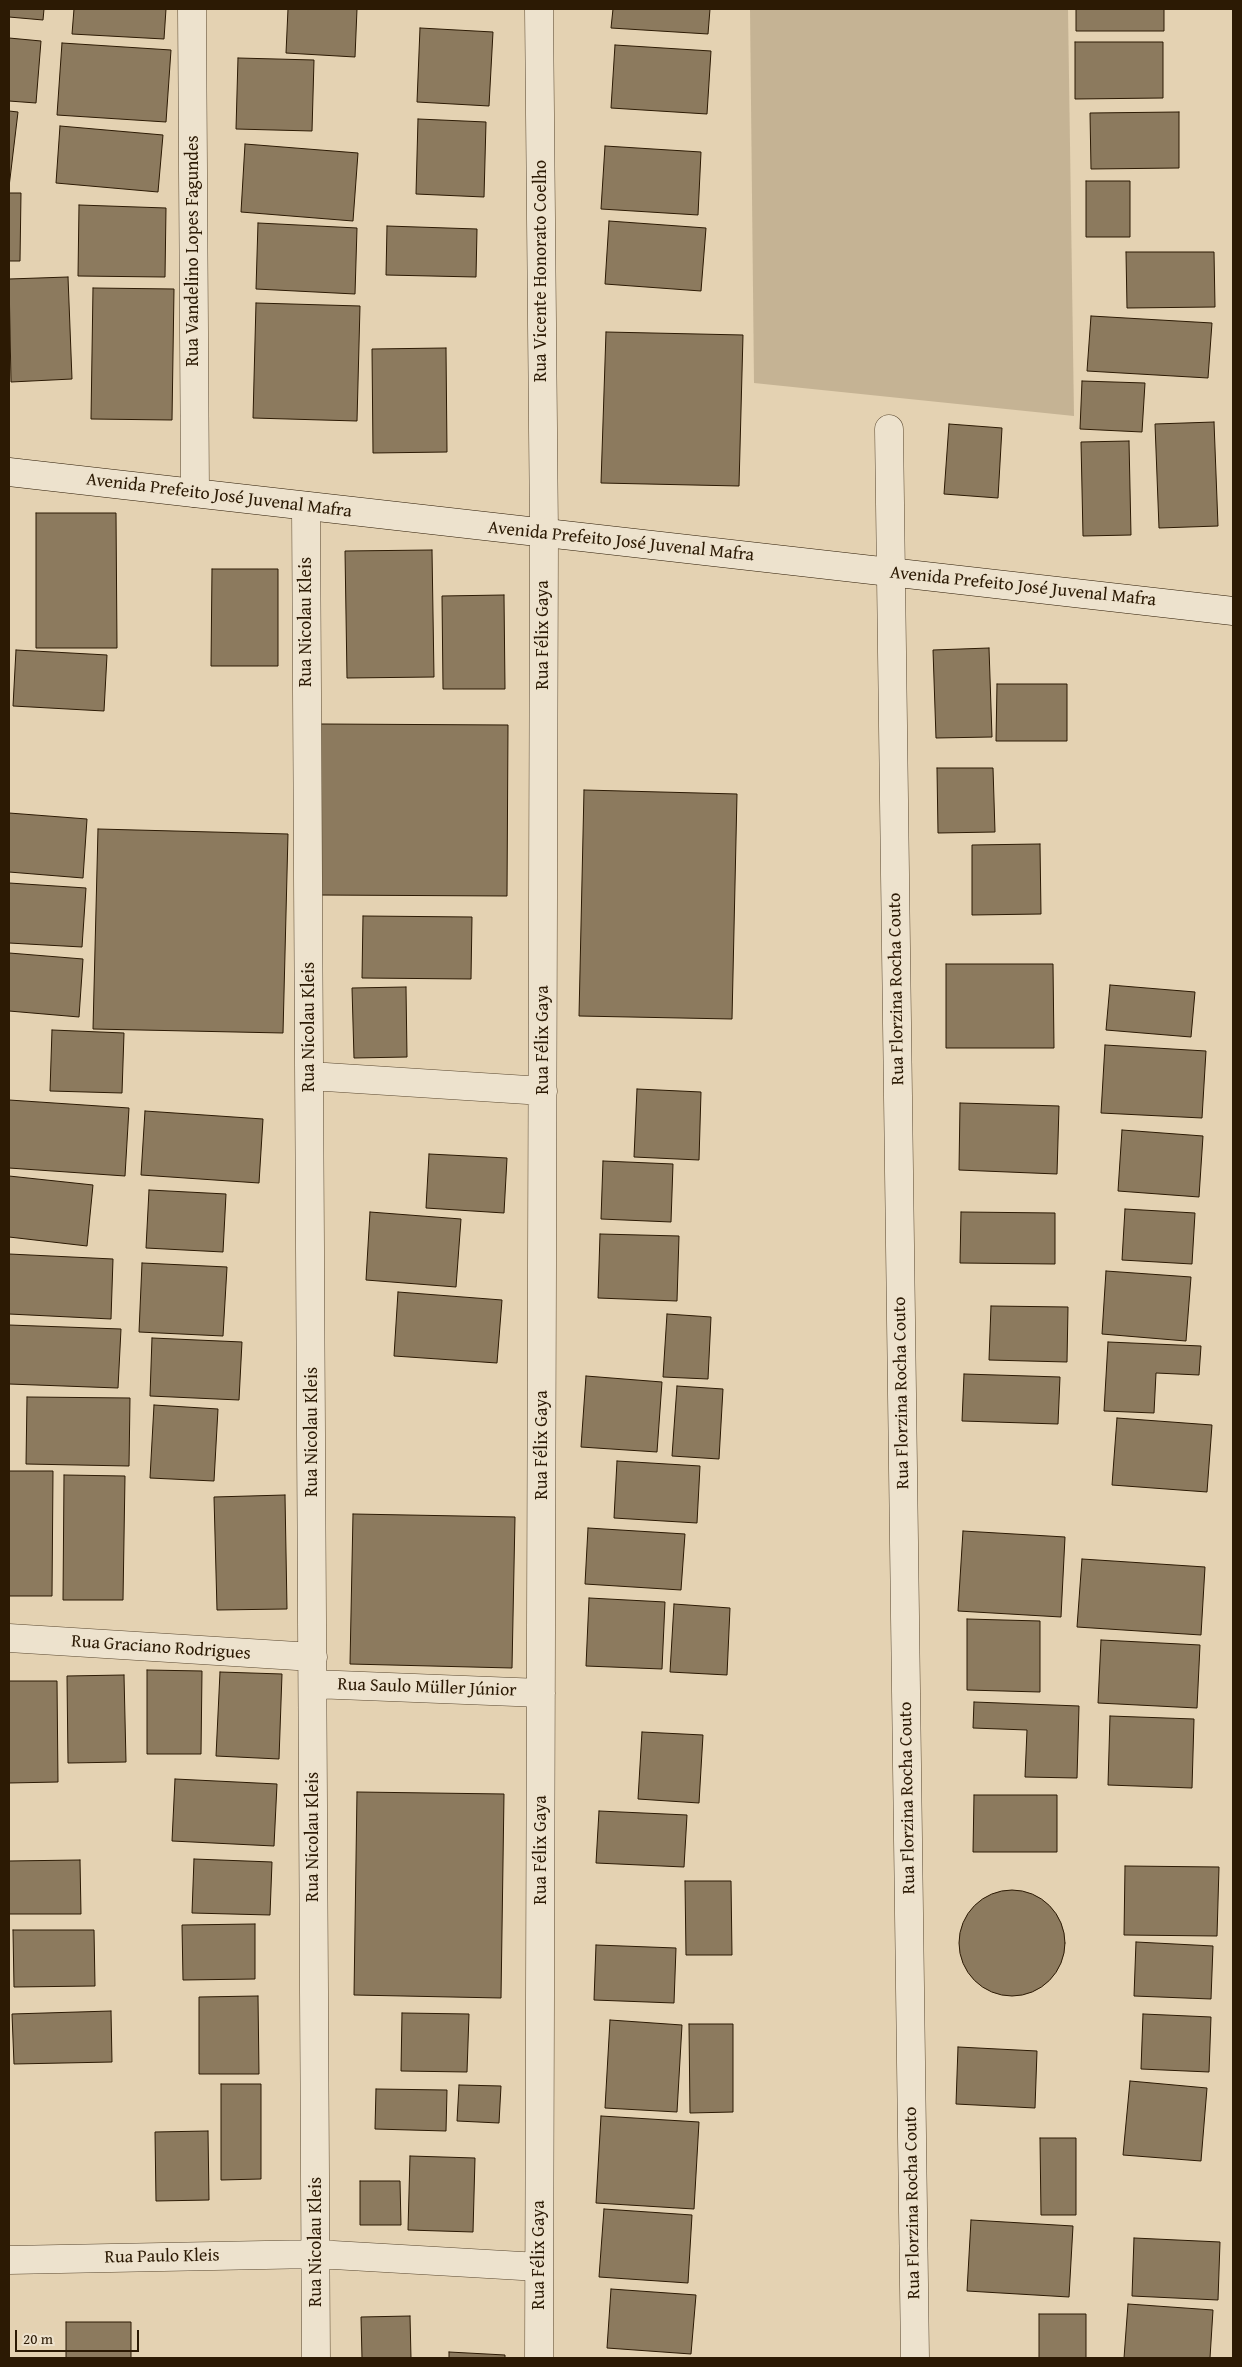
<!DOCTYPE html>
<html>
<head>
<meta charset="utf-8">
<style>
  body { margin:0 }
  #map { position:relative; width:1242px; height:2367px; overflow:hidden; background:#e4d2b2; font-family:"Gentium Book Plus",serif }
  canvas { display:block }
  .frame { position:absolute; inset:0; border:10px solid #2c1a04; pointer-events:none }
  .scale { position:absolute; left:15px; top:2330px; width:124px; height:22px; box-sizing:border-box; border:2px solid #2c1a04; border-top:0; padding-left:6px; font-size:15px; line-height:18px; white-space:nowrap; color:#2c1a04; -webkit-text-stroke:4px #ede2cd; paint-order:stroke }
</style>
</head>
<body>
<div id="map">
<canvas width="1242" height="2367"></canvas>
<div class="frame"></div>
<div class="scale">20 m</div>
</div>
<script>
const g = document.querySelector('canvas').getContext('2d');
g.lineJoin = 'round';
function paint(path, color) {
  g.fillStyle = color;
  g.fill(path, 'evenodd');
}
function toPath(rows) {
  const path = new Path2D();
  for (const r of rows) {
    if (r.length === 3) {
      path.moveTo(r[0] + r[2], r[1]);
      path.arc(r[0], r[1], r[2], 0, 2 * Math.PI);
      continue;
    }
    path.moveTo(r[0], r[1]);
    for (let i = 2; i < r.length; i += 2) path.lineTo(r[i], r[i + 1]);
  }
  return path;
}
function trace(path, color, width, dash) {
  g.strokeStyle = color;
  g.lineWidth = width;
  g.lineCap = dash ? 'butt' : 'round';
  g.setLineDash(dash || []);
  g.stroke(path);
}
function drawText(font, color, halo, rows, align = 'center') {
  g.font = font + ' "Gentium Book Plus",serif';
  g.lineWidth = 4;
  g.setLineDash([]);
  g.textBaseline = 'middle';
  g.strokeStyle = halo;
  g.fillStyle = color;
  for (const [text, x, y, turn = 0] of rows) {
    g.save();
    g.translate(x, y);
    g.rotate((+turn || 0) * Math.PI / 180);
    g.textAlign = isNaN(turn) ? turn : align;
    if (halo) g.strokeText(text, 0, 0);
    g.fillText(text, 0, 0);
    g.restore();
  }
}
paint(toPath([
  [750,9,1068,9,1074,416,754,383]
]), '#c5b394');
const building = toPath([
  [9,9,44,9,43,20,9,17,9,9],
  [74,9,166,9,164,39,72,34,74,9],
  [288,9,357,9,355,57,286,53,288,9],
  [613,9,710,9,708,34,611,28,613,9],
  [1076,9,1164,9,1164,31,1076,31,1076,9],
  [420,28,493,32,489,106,417,102,420,28],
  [9,38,41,41,36,103,9,101,9,38],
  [1075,42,1163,42,1163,98,1075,99,1075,42],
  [62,43,171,50,166,122,57,115,62,43],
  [615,45,711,51,707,114,611,108,615,45],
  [238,58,314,60,312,131,236,129,238,58],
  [9,111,18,112,9,187,9,111],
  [1179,112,1179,168,1091,169,1090,113,1179,112],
  [418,119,486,122,484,197,416,194,418,119],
  [60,126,163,135,158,192,56,183,60,126],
  [245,144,358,153,353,221,241,212,245,144],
  [605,146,701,152,698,215,601,209,605,146],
  [1086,181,1130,181,1130,237,1086,237,1086,181],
  [9,193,21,193,20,261,9,261,9,193],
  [79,205,166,208,165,277,78,276,79,205],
  [609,221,706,228,701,291,605,284,609,221],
  [258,223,357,228,355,294,256,289,258,223],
  [387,226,477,229,476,277,386,275,387,226],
  [1126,252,1214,252,1215,307,1127,308,1126,252],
  [68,277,72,379,11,382,9,279,68,277],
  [93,288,174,289,172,420,91,419,93,288],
  [256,303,360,306,357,421,253,418,256,303],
  [1091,316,1212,323,1208,378,1087,371,1091,316],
  [606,332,743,335,739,486,601,483,606,332],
  [446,348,447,452,373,453,372,349,446,348],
  [1082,381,1145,383,1142,432,1080,429,1082,381],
  [1214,422,1218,526,1159,528,1155,424,1214,422],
  [949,424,1002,428,998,498,944,494,949,424],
  [1129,441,1131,535,1083,536,1081,442,1129,441],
  [36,513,116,513,117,648,36,648,36,513],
  [432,550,434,677,347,678,345,551,432,550],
  [212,569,278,569,278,666,211,666,212,569],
  [504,595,505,689,443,689,442,596,504,595],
  [989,648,992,737,936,738,933,650,989,648],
  [16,650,107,655,104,711,13,706,16,650],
  [997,684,1067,684,1067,741,996,741,997,684],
  [320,724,508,725,507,896,319,895,320,724],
  [937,768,993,768,995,832,938,833,937,768],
  [584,790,737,794,732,1019,579,1016,584,790],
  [9,813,87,819,83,878,9,872,9,813],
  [98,829,288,834,283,1033,93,1029,98,829],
  [1040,844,1041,914,972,915,972,845,1040,844],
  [9,883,86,888,82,947,9,943,9,883],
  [363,916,472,917,471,979,362,978,363,916],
  [9,953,83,959,79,1017,9,1011,9,953],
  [946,964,1053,964,1054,1048,946,1048,946,964],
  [1110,985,1195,992,1191,1037,1106,1030,1110,985],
  [406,987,407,1057,354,1058,352,988,406,987],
  [52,1030,124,1033,122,1093,50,1091,52,1030],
  [1105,1045,1206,1051,1202,1118,1101,1113,1105,1045],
  [637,1089,701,1092,699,1160,634,1157,637,1089],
  [9,1100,129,1108,125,1176,9,1168,9,1100],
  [960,1103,1059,1106,1057,1174,959,1170,960,1103],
  [145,1111,263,1119,259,1183,141,1175,145,1111],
  [1122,1130,1203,1136,1199,1197,1118,1191,1122,1130],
  [429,1154,507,1158,504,1213,426,1208,429,1154],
  [603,1161,673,1164,671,1222,601,1219,603,1161],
  [9,1176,93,1185,87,1246,9,1237,9,1176],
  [149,1190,226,1194,223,1252,146,1248,149,1190],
  [1125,1209,1195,1213,1192,1264,1122,1260,1125,1209],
  [370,1212,461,1219,456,1287,366,1280,370,1212],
  [961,1212,1055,1213,1055,1264,960,1263,961,1212],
  [600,1234,679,1236,677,1301,598,1298,600,1234],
  [9,1254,113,1259,111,1319,9,1314,9,1254],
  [142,1263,227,1267,223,1336,139,1332,142,1263],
  [1106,1271,1191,1277,1186,1341,1102,1334,1106,1271],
  [398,1292,502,1300,497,1363,394,1356,398,1292],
  [991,1306,1068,1307,1067,1362,989,1360,991,1306],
  [667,1314,711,1317,708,1379,663,1377,667,1314],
  [9,1325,121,1329,118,1388,9,1384,9,1325],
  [152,1338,242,1342,239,1400,150,1396,152,1338],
  [1108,1342,1201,1346,1199,1375,1156,1373,1154,1413,1104,1411,1108,1342],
  [964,1374,1060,1377,1058,1424,962,1421,964,1374],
  [586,1376,662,1382,657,1452,581,1447,586,1376],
  [677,1386,723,1389,719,1459,672,1456,677,1386],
  [27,1397,130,1398,129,1466,26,1464,27,1397],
  [154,1405,218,1409,214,1481,150,1478,154,1405],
  [1117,1418,1212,1425,1207,1492,1112,1485,1117,1418],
  [617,1461,700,1466,697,1523,614,1518,617,1461],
  [9,1471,53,1471,52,1596,9,1596,9,1471],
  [64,1475,125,1476,123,1600,63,1600,64,1475],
  [285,1495,287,1609,217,1610,214,1497,285,1495],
  [353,1514,515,1517,512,1668,350,1664,353,1514],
  [588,1528,685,1534,681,1590,585,1584,588,1528],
  [963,1531,1065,1537,1061,1617,958,1611,963,1531],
  [1082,1559,1205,1567,1201,1635,1077,1627,1082,1559],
  [589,1598,665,1602,662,1669,586,1666,589,1598],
  [674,1604,730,1608,727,1675,670,1672,674,1604],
  [967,1619,1040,1621,1040,1692,967,1690,967,1619],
  [1101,1640,1200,1645,1197,1708,1098,1703,1101,1640],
  [147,1670,202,1671,201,1754,147,1754,147,1670],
  [220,1672,282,1674,279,1759,216,1756,220,1672],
  [124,1675,126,1762,68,1763,67,1676,124,1675],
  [9,1681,57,1681,58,1782,9,1783,9,1681],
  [974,1702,1079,1706,1077,1778,1025,1777,1027,1730,973,1728,974,1702],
  [1110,1716,1194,1719,1192,1788,1108,1785,1110,1716],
  [642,1732,703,1735,699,1803,638,1799,642,1732],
  [175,1779,277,1784,274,1846,172,1841,175,1779],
  [357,1792,504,1794,501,1998,354,1995,357,1792],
  [974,1795,1057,1795,1057,1852,973,1852,974,1795],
  [599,1811,687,1815,684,1867,596,1863,599,1811],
  [194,1859,272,1862,270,1915,192,1913,194,1859],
  [80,1860,81,1914,9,1914,9,1861,80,1860],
  [1125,1866,1219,1867,1217,1936,1124,1935,1125,1866],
  [685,1881,731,1881,732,1955,686,1955,685,1881],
  [1012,1943,53],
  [255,1924,255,1979,183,1980,182,1925,255,1924],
  [13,1930,94,1930,95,1986,14,1987,13,1930],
  [1136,1942,1213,1946,1211,1999,1134,1996,1136,1942],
  [596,1945,676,1948,674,2003,594,2000,596,1945],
  [258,1996,259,2074,199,2074,199,1997,258,1996],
  [111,2011,112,2062,14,2064,12,2014,111,2011],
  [402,2013,469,2014,467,2072,401,2071,402,2013],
  [1143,2014,1211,2017,1209,2072,1141,2069,1143,2014],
  [610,2020,682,2025,677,2112,605,2108,610,2020],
  [689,2024,733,2024,733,2112,690,2113,689,2024],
  [958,2047,1037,2051,1035,2108,956,2104,958,2047],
  [1130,2081,1207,2088,1201,2161,1123,2155,1130,2081],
  [221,2084,261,2084,261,2179,221,2180,221,2084],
  [459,2085,501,2086,499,2123,457,2121,459,2085],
  [376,2089,447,2090,446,2131,375,2129,376,2089],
  [601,2116,699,2122,694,2209,596,2203,601,2116],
  [208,2131,209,2200,156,2201,155,2132,208,2131],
  [1040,2138,1076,2138,1076,2215,1041,2215,1040,2138],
  [410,2156,475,2158,473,2232,408,2230,410,2156],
  [360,2181,400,2181,401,2225,360,2225,360,2181],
  [604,2209,692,2215,688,2283,599,2277,604,2209],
  [971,2220,1073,2226,1069,2297,967,2291,971,2220],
  [1134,2238,1220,2242,1218,2300,1132,2296,1134,2238],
  [611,2289,696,2295,691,2354,607,2348,611,2289],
  [1128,2304,1213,2310,1210,2358,1124,2358,1128,2304],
  [1039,2314,1086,2314,1086,2358,1039,2358,1039,2314],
  [410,2316,411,2358,362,2358,361,2317,410,2316],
  [66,2322,131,2322,131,2358,66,2358,66,2322],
  [449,2352,505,2355,505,2358,449,2358,449,2352]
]);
paint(building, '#8c7a5e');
trace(building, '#2c1a04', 1);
const street = toPath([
  [192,9,195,493],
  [889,429,915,2358],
  [306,506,316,2358],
  [310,1076,543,1091],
  [9,1638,313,1657],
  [313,1684,541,1693],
  [9,2260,316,2254,539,2267],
  [539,2358,544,533,539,9]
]);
const secondary = toPath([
  [9,472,1233,611]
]);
trace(street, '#5a4830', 29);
trace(secondary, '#2c1a04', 29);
trace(street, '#ede2cd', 28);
trace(secondary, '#ede2cd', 28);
drawText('18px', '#2c1a04', '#ede2cd', [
  ["Rua Vandelino Lopes Fagundes",193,251,-90],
  ["Rua Vicente Honorato Coelho",541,271,-90],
  ["Avenida Prefeito José Juvenal Mafra",219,496,7],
  ["Avenida Prefeito José Juvenal Mafra",621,542,6],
  ["Avenida Prefeito José Juvenal Mafra",1023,587,6],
  ["Rua Nicolau Kleis",306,622,-90],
  ["Rua Félix Gaya",543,635,-90],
  ["Rua Florzina Rocha Couto",897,989,-91],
  ["Rua Nicolau Kleis",309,1027,-90],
  ["Rua Félix Gaya",543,1040,-90],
  ["Rua Florzina Rocha Couto",902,1393,-91],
  ["Rua Nicolau Kleis",312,1432,-90],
  ["Rua Félix Gaya",542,1445,-90],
  ["Rua Graciano Rodrigues",161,1648,4],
  ["Rua Saulo Müller Júnior",427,1688,2],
  ["Rua Florzina Rocha Couto",908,1798,-91],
  ["Rua Nicolau Kleis",313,1837,-90],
  ["Rua Félix Gaya",541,1850,-90],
  ["Rua Florzina Rocha Couto",913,2203,-91],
  ["Rua Nicolau Kleis",316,2242,-90],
  ["Rua Félix Gaya",539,2255,-90],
  ["Rua Paulo Kleis",162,2257,-1]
]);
</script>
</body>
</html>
